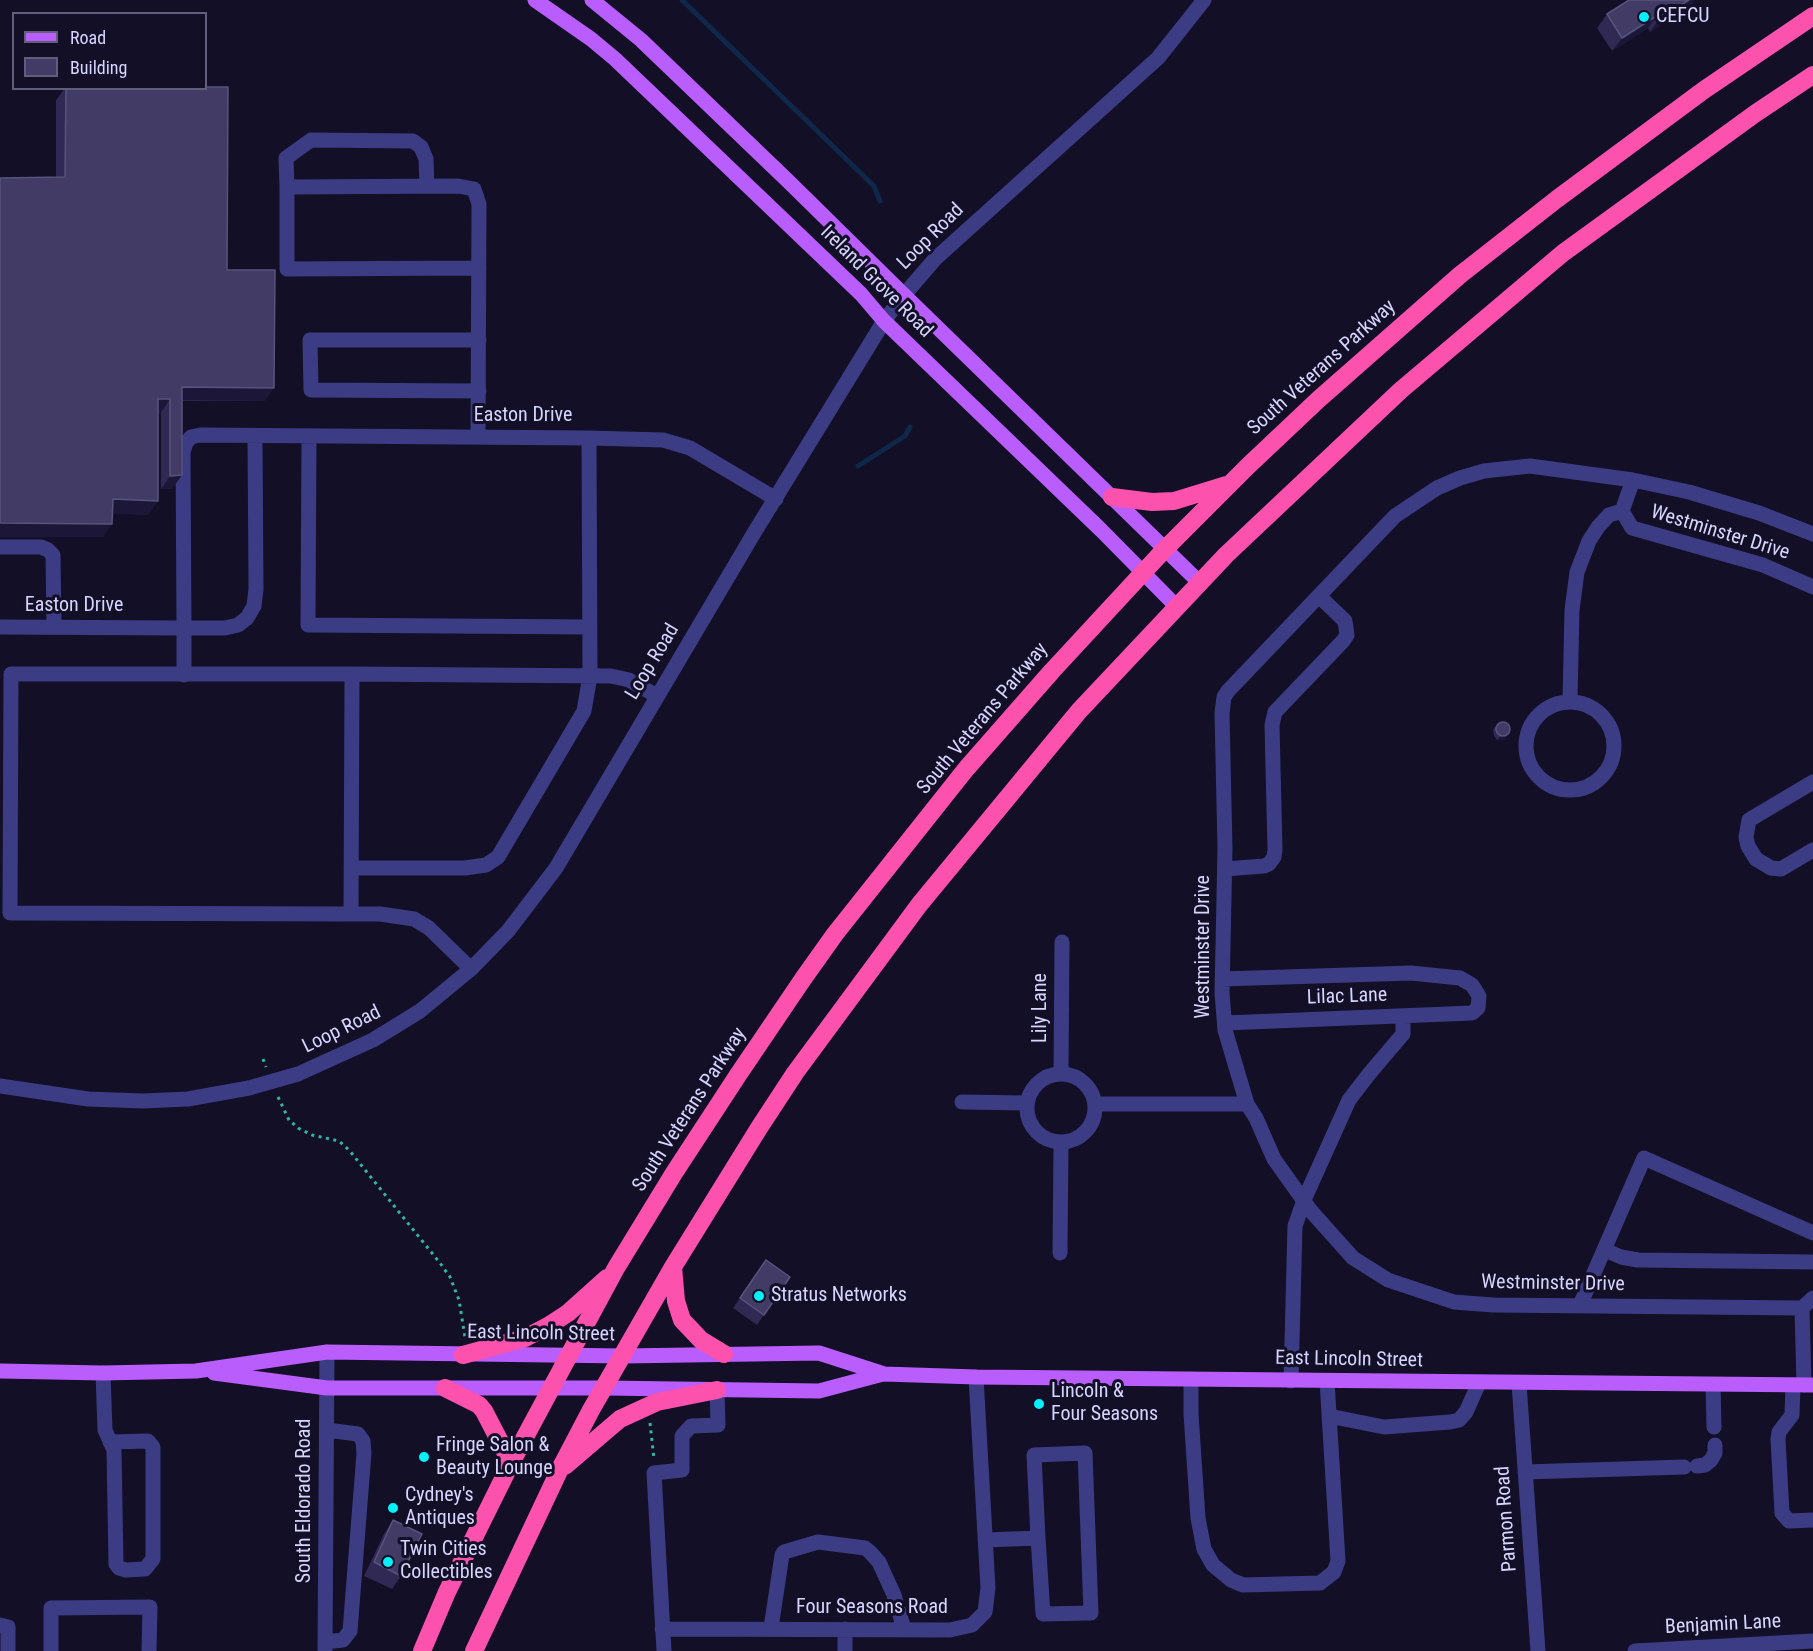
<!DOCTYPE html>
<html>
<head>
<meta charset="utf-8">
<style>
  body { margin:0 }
  #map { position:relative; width:1813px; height:1651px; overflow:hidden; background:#120f26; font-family:"Roboto Condensed",sans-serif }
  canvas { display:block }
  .legend { position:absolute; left:12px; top:12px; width:195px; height:78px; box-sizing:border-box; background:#120f26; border:2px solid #615e7c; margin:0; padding:8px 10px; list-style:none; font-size:18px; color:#d7d5fe }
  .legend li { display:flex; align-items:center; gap:12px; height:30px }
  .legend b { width:30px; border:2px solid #615e7c }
</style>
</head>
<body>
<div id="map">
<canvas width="1813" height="1651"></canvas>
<ul class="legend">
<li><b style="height:8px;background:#b95dfd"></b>Road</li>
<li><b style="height:16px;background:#413b65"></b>Building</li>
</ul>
</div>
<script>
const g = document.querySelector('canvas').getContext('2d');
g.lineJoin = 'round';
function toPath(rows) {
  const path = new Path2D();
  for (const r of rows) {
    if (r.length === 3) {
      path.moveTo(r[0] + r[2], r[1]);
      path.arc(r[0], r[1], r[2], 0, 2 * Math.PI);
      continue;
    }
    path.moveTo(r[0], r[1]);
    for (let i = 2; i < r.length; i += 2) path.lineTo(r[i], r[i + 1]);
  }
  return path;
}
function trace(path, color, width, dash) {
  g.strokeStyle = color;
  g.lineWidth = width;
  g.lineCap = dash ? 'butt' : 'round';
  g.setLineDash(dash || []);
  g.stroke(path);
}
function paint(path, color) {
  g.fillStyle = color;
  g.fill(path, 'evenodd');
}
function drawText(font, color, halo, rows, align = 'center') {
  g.font = font + ' "Roboto Condensed",sans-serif';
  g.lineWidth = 6;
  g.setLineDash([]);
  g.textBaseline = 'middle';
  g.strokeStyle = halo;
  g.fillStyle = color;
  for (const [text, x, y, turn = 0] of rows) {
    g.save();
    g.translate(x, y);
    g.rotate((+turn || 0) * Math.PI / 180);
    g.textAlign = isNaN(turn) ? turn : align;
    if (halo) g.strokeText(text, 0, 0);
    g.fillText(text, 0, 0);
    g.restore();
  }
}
trace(toPath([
  [682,0,874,186,880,201],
  [858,466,905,436,910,427]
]), '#0f284a', 5);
trace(toPath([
  [263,1059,266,1067],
  [278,1097,289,1120,298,1128,312,1135,339,1141,349,1150,440,1263,450,1277,459,1300,465,1337],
  [650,1423,654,1459]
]), '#31b6a7', 3, [3, 4.5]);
trace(toPath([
  [287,187,286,158,311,140,413,141,421,147,426,159,427,186],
  [479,391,311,390,310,340,479,340],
  [255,436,256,589,254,606,247,618,238,625,225,628,184,628,183,452,186,443,191,437,200,435,589,438,663,440,690,448,776,499],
  [309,436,308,625,590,627],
  [478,437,479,204,474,189,458,186,287,187,287,269,479,268],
  [1633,480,1622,511,1632,528,1763,565,1813,587],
  [1813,534,1759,513,1689,492,1633,480,1530,466,1484,471,1460,478,1437,488,1395,516,1228,691,1224,697,1222,713,1225,849,1222,993,1225,1030,1247,1104,1256,1118,1274,1159,1311,1211,1353,1258,1388,1280,1454,1302,1493,1305,1802,1308,1813,1298],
  [0,547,41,547,48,550,53,555,54,627],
  [0,627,184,628,184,675],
  [1570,701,1572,610,1577,572,1589,541,1598,527,1609,515,1622,511],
  [1570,746,44],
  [1813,782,1749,820,1746,837,1748,846,1756,859,1771,868,1781,869,1813,850],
  [351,868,465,868,486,865,498,857,584,711,590,676,589,438],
  [1225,869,1264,866,1269,864,1274,857,1275,850,1272,725,1275,712,1343,641,1347,635,1345,621,1319,596],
  [351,914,10,913,11,674,352,674],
  [471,969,429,928,414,919,380,914,351,914,352,674,611,676,629,680,657,696],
  [1222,979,1411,973,1460,978,1472,985,1479,996,1478,1008,1472,1013,1225,1023],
  [1061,1108,34],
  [1061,1074,1062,942],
  [0,1086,88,1099,143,1101,188,1099,249,1088,298,1074,373,1040,420,1011,471,969,508,931,556,868,754,533,884,321,904,295,935,259,1158,58,1204,0],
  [962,1102,1027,1103],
  [1095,1104,1247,1104],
  [1605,1250,1621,1257,1638,1260,1813,1262],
  [1060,1253,1061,1143],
  [1580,1305,1644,1158,1813,1233],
  [1802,1308,1804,1385],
  [103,1373,105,1430,114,1450,116,1564,119,1568,126,1570,145,1569,153,1559,153,1447,148,1441,110,1442],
  [1191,1379,1191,1414,1198,1518,1204,1549,1213,1565,1231,1580,1243,1585,1320,1583,1334,1572,1338,1561,1327,1381],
  [1291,1381,1295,1226,1304,1200,1349,1100,1369,1074,1403,1034,1403,1016],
  [1519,1384,1538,1651],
  [1713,1385,1714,1427],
  [1793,1385,1792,1415,1779,1432,1778,1439,1782,1513,1789,1521,1813,1520],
  [1329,1416,1384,1427,1450,1422,1459,1420,1466,1412,1479,1383],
  [1697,1466,1705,1465,1711,1460,1715,1453,1715,1445],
  [1525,1472,1684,1467],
  [985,1540,1038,1538,1043,1614,1091,1613,1085,1453,1034,1455,1038,1538],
  [0,1625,8,1627,8,1651],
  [771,1628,782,1555,784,1552,818,1542,865,1548,870,1552,879,1562,894,1595,904,1629],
  [662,1629,950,1630,972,1625,985,1612,988,1588,976,1377],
  [845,1629,845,1651],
  [325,1642,343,1640,350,1631,364,1453,363,1441,358,1434,327,1430],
  [51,1651,51,1608,150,1607,149,1651],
  [325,1651,327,1352],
  [664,1651,654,1473,682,1470,682,1436,691,1426,718,1425,717,1390],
  [1635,1651,1813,1641]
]), '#3b3c84', 15);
trace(toPath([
  [535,0,591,39,615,59,861,294,884,321,1101,530,1177,607],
  [592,0,641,40,788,181,904,295,1199,582],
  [0,1371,103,1373,196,1371,327,1352,623,1356,819,1353,884,1374,976,1377,1813,1385],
  [214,1373,327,1388,605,1388,819,1391,883,1374]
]), '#b95dfd', 15);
trace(toPath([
  [1112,497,1152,502,1174,501,1226,485],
  [673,1267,676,1301,682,1320,701,1340,724,1354],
  [463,1355,525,1338,548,1326,568,1313,607,1278],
  [445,1388,479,1405,484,1411,511,1463],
  [565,1466,620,1419,657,1402,717,1390],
  [422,1651,447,1592,511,1463,616,1268,674,1173,738,1075,803,979,835,934,966,769,1052,671,1164,550,1248,466,1319,399,1460,275,1557,199,1704,90,1813,16],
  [474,1651,559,1471,591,1410,673,1267,759,1128,795,1073,919,905,1079,711,1226,555,1401,390,1563,253,1756,113,1813,75]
]), '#fc52ad', 18);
paint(toPath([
  [1691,7,1650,32,1648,28,1612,51,1597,28,1607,14],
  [65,88,206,88,227,270,265,401,182,401,182,475,172,489,161,489,161,413,158,413,148,515,112,513,103,537,56,177,56,100],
  [1496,726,1510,733,1504,740,1497,740,1494,736,1493,729],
  [766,1260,790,1277,757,1325,733,1308],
  [393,1520,401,1576,392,1589,364,1576,384,1534]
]), '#2f2953');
paint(toPath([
  [1689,0,1695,0,1691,7,1650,32,1660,18],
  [1658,15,1648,28,1612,51,1622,38],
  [182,387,274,388,265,401,173,400],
  [158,399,170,399,161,413,149,412],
  [182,475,172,489,161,489,170,476],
  [113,499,158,501,148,515,103,513],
  [0,523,112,524,103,537,0,537],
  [1510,733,1504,740,1497,740,1500,737]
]), '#1c1739');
const building = toPath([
  [1629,0,1689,0,1660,18,1658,15,1622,38,1607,14,1629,0],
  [206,87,228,87,227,270,275,270,274,388,182,387,182,475,170,476,170,399,158,399,158,501,113,499,112,524,0,523,0,178,65,177,66,88,206,88,206,87],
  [1503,729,7],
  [766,1260,790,1277,764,1315,740,1298,766,1260],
  [393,1520,422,1534,401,1576,374,1562,393,1520]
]);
paint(building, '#413b65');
trace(building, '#58547d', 1.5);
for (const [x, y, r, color] of [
  [1644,17,6,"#04f0fb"],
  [759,1296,6,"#04f0fb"],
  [1039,1404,6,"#04f0fb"],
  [424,1457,6,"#04f0fb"],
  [393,1508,6,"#04f0fb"],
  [388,1562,6,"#04f0fb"]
]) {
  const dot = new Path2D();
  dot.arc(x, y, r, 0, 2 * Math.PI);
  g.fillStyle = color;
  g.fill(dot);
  trace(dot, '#120f26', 2);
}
drawText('20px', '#d7d5fe', '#120f26', [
  ["CEFCU",1656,17],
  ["Stratus Networks",771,1296],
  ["Lincoln &",1051,1392],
  ["Four Seasons",1051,1415],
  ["Fringe Salon &",436,1446],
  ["Beauty Lounge",436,1469],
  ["Cydney's",405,1496],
  ["Antiques",405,1519],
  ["Twin Cities",400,1550],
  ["Collectibles",400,1573]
], 'left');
drawText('20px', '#d7d5fe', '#120f26', [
  ["Loop Road",931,237,-45],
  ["Ireland Grove Road",876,282,45],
  ["South Veterans Parkway",1322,368,-42],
  ["Easton Drive",523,416],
  ["Westminster Drive",1720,533,17],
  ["Easton Drive",74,606],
  ["Loop Road",653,662,-59],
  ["South Veterans Parkway",983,719,-50],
  ["Westminster Drive",1204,947,-90],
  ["Lilac Lane",1347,997,-2],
  ["Lily Lane",1041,1008,-90],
  ["Loop Road",342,1030,-26],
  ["South Veterans Parkway",690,1110,-57],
  ["Westminster Drive",1553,1284,1],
  ["East Lincoln Street",541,1334,1],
  ["East Lincoln Street",1349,1360,1],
  ["South Eldorado Road",305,1501,-90],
  ["Parmon Road",1507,1519,-94],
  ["Four Seasons Road",872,1608],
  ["Benjamin Lane",1723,1625,-3]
]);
</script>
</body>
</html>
